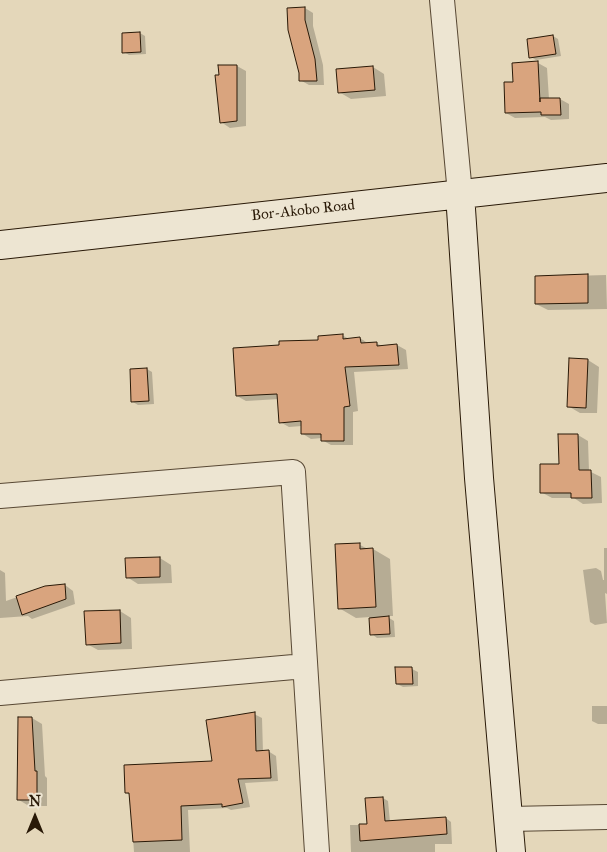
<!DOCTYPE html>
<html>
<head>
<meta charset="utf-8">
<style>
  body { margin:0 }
  #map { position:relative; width:607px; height:852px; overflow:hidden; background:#e4d7ba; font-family:"IM FELL Great Primer",serif }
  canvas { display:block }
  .north { position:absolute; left:10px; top:792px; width:50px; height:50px; -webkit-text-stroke:4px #ede5d2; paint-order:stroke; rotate:0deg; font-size:14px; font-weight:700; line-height:20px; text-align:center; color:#291907 }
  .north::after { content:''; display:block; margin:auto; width:18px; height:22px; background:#291907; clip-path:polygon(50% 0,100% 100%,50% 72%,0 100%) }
</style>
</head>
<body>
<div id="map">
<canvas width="607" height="852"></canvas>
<div class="north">N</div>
</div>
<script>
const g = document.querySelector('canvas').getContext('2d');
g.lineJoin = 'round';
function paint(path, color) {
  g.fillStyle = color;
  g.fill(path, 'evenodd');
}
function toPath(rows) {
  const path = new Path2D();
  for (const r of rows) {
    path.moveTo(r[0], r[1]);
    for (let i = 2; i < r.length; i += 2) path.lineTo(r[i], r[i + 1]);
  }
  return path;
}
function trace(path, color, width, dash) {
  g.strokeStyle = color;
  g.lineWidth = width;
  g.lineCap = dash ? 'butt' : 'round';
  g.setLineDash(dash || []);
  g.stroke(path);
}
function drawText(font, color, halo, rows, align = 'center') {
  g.font = font + ' "IM FELL Great Primer",serif';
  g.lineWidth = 4;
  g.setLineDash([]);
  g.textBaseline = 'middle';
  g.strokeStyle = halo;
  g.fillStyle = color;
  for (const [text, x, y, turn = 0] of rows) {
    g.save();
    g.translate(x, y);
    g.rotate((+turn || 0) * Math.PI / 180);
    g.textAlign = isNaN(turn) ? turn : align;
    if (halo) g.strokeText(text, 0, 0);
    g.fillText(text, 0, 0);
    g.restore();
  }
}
paint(toPath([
  [305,8,313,13,313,26,323,65,324,85,309,85,300,80],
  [140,33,145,36,146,54,129,55,124,52],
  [553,36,558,39,561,56,536,60,531,57],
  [538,63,547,68,549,99,560,99,569,104,569,119,551,120,545,117,515,118,506,113,515,83,513,64],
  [237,66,246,71,246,126,230,128,221,122],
  [373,67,384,74,386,96,351,99,339,92],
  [606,275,607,309,548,310,536,304,536,277],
  [342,335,349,339,360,338,369,344,376,343,382,346,397,345,406,350,408,369,354,372,358,411,353,412,353,445,331,445,322,440,322,438,311,439,303,434,302,426,289,427,280,422,279,399,246,401,237,396,280,346,319,341],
  [588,360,599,367,597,413,580,413,568,406],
  [147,369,152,372,154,404,138,405,133,402],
  [578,435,588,441,589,471,601,477,602,503,583,504,574,498,552,498,541,492],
  [360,545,368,549,373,549,390,559,393,616,386,616,394,621,395,637,377,638,372,634,370,617,356,618,339,608],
  [604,548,607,548,607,594,605,593,607,623,595,625,590,622,583,570,596,568,601,571,603,580,604,580],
  [160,558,171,565,172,583,138,584,127,577],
  [0,570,5,573,6,601,46,587,65,585,73,591,75,604,32,619,28,616,0,618],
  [120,611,131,618,132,649,98,650,87,644],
  [412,669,418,672,418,686,403,687,397,684],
  [592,706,607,706,607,724,598,724,592,721],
  [254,714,262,718,263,752,268,751,276,756,278,781,245,783,250,807,231,810,227,808,188,810,190,852,134,852,130,795,126,793,214,762],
  [32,718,42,724,45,776,47,778,47,806,29,806,19,800],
  [383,798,388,801,390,822,446,818,451,822,452,844,435,844,435,852,351,852,350,825,369,825]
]), '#0003');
const building = toPath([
  [305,7,305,20,315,59,317,81,299,81,299,73,288,30,287,8,305,7],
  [140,32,141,52,122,53,122,33,140,32],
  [553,35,556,54,529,58,527,39,553,35],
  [538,61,540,102,540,98,560,98,561,115,541,115,541,112,505,113,504,82,513,82,512,63,538,61],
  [218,65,237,65,237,121,220,123,215,75,219,75,218,65],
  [373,66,375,90,338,93,336,69,373,66],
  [588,274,588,303,535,304,535,276,588,274],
  [343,334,343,339,360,337,361,343,377,342,377,346,397,344,399,365,345,367,350,406,344,407,344,441,321,441,321,434,301,434,301,421,279,423,277,394,236,396,233,348,279,345,279,341,318,340,318,336,343,334],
  [569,358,588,359,586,408,567,407,569,358],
  [147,368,149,401,131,402,130,369,147,368],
  [558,434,578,434,579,470,591,470,592,498,571,498,571,493,540,493,540,464,559,464,558,434],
  [360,543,360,549,373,548,376,607,338,609,335,544,360,543],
  [160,557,160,577,126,578,125,558,160,557],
  [65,584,66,599,22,615,16,596,45,586,65,584],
  [120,610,121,643,86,645,84,611,120,610],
  [389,616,390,634,370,635,369,618,389,616],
  [395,667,412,667,413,684,396,684,395,667],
  [255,712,256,751,269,750,271,778,238,779,243,803,222,807,222,804,181,806,182,840,133,842,129,793,125,793,124,765,212,761,206,720,255,712],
  [18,717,32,717,35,771,37,771,37,800,17,800,18,717],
  [383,797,385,821,446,817,447,834,360,841,359,824,367,824,365,798,383,797]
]);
paint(building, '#d9a47e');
trace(building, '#291907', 1);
const street = toPath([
  [442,0,460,194],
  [0,496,293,472,317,852],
  [0,693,305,666],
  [509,819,607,817]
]);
const secondary = toPath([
  [460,194,479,478,511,852],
  [0,245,607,178]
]);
trace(street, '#584834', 26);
trace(secondary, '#291907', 30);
trace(street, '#ede5d2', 24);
trace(secondary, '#ede5d2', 28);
drawText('15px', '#291907', '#ede5d2', [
  ["Bor-Akobo Road",303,211,-6]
]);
</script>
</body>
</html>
